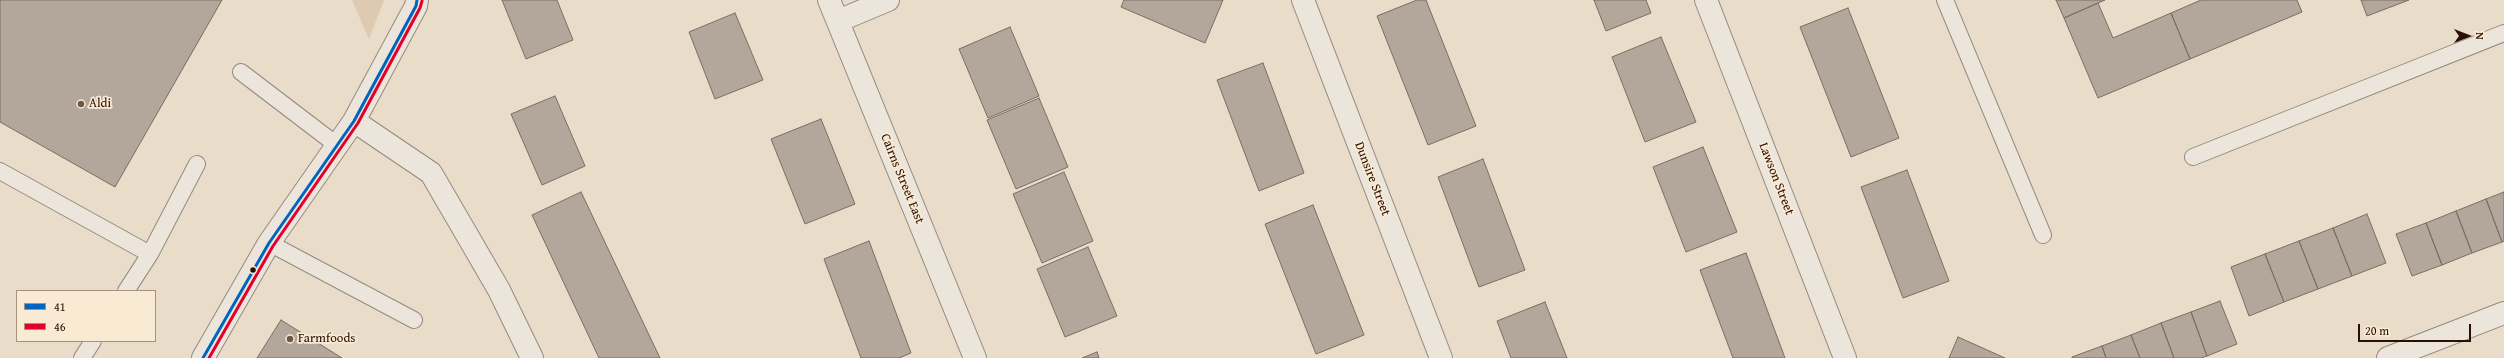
<!DOCTYPE html>
<html>
<head>
<meta charset="utf-8">
<style>
  body { margin:0 }
  #map { position:relative; width:2504px; height:358px; overflow:hidden; background:#e9dcc9; font-family:"Gentium Book Plus",serif }
  canvas { display:block }
  .legend { position:absolute; left:16px; top:290px; width:140px; height:52px; box-sizing:border-box; background:#f9ead3; border:1px solid #a79280; margin:0; padding:5px 7px; list-style:none; font-size:12px; color:#2b0e04 }
  .legend li { display:flex; align-items:center; gap:8px; height:20px }
  .legend b { width:20px; border:1px solid #a79280 }
  .north { position:absolute; left:2448px; top:16px; width:40px; height:40px; -webkit-text-stroke:3px #f9ead3; paint-order:stroke; rotate:90deg; font-size:11px; font-weight:700; line-height:16px; text-align:center; color:#2b0e04 }
  .north::after { content:''; display:block; margin:auto; width:14px; height:18px; background:#2b0e04; clip-path:polygon(50% 0,100% 100%,50% 72%,0 100%) }
  .scale { position:absolute; left:2358px; top:324px; width:113px; height:18px; box-sizing:border-box; border:2px solid #2b0e04; border-top:0; padding-left:5px; font-size:12px; line-height:14px; white-space:nowrap; color:#2b0e04; -webkit-text-stroke:3px #f9ead3; paint-order:stroke }
</style>
</head>
<body>
<div id="map">
<canvas width="2504" height="358"></canvas>
<ul class="legend">
<li><b style="height:5px;background:#0065bd"></b>41</li>
<li><b style="height:5px;background:#e4002b"></b>46</li>
</ul>
<div class="north">N</div>
<div class="scale">20 m</div>
</div>
<script>
const g = document.querySelector('canvas').getContext('2d');
g.lineJoin = 'round';
function paint(path, color) {
  g.fillStyle = color;
  g.fill(path, 'evenodd');
}
function toPath(rows) {
  const path = new Path2D();
  for (const r of rows) {
    path.moveTo(r[0], r[1]);
    for (let i = 2; i < r.length; i += 2) path.lineTo(r[i], r[i + 1]);
  }
  return path;
}
function trace(path, color, width, dash) {
  g.strokeStyle = color;
  g.lineWidth = width;
  g.lineCap = dash ? 'butt' : 'round';
  g.setLineDash(dash || []);
  g.stroke(path);
}
function drawText(font, color, halo, rows, align = 'center') {
  g.font = font + ' "Gentium Book Plus",serif';
  g.lineWidth = 3.5;
  g.setLineDash([]);
  g.textBaseline = 'middle';
  g.strokeStyle = halo;
  g.fillStyle = color;
  for (const [text, x, y, turn = 0] of rows) {
    g.save();
    g.translate(x, y);
    g.rotate((+turn || 0) * Math.PI / 180);
    g.textAlign = isNaN(turn) ? turn : align;
    if (halo) g.strokeText(text, 0, 0);
    g.fillText(text, 0, 0);
    g.restore();
  }
}
paint(toPath([
  [352,0,384,0,369,39]
]), '#ddcab1');
const building = toPath([
  [0,0,222,0,115,187,0,122,0,0],
  [502,0,557,0,573,40,526,59,502,0],
  [1124,0,1223,0,1205,43,1121,7,1124,0],
  [1417,0,1426,0,1476,126,1428,145,1377,16,1417,0],
  [1594,0,1646,0,1651,13,1606,31,1594,0],
  [2056,0,2105,0,2064,18,2056,0],
  [2201,0,2297,0,2302,12,2190,59,2171,13,2201,0],
  [2361,0,2409,0,2367,16,2361,0],
  [2098,3,2113,38,2171,13,2190,59,2098,98,2064,18,2098,3],
  [1848,8,1899,138,1851,157,1800,27,1848,8],
  [735,13,763,80,715,99,689,32,735,13],
  [1010,27,1039,96,988,118,959,49,1010,27],
  [1661,37,1696,122,1645,142,1612,57,1661,37],
  [1263,63,1304,173,1259,191,1217,80,1263,63],
  [555,96,585,166,542,185,511,114,555,96],
  [1039,98,1068,167,1016,189,987,120,1039,98],
  [821,119,855,204,805,224,771,139,821,119],
  [1703,147,1737,232,1686,252,1653,167,1703,147],
  [1483,159,1525,270,1479,287,1438,177,1483,159],
  [1907,170,1949,281,1903,298,1861,187,1907,170],
  [1064,172,1093,241,1042,263,1013,194,1064,172],
  [581,192,660,358,599,358,532,215,581,192],
  [2504,192,2504,241,2502,242,2486,199,2504,192],
  [2486,199,2502,242,2472,253,2456,211,2486,199],
  [1313,205,1364,335,1316,354,1265,224,1313,205],
  [2456,211,2472,253,2442,265,2426,223,2456,211],
  [2367,214,2386,263,2352,276,2333,228,2367,214],
  [2426,223,2442,265,2412,276,2396,234,2426,223],
  [2333,228,2352,276,2318,289,2299,241,2333,228],
  [869,241,911,353,899,358,861,358,824,259,869,241],
  [2299,241,2318,289,2284,302,2265,254,2299,241],
  [1088,247,1117,316,1065,337,1037,269,1088,247],
  [1746,253,1785,358,1733,358,1700,270,1746,253],
  [2265,254,2284,302,2249,316,2231,267,2265,254],
  [2220,301,2237,344,2207,356,2191,312,2220,301],
  [1545,302,1567,358,1511,358,1497,321,1545,302],
  [2191,312,2207,356,2201,358,2174,358,2161,323,2191,312],
  [281,320,342,358,257,358,281,320],
  [2161,323,2174,358,2140,358,2131,335,2161,323],
  [2131,335,2140,358,2106,358,2102,346,2131,335],
  [1958,337,2005,358,1949,358,1958,337],
  [2102,346,2106,358,2072,358,2072,357,2102,346],
  [1097,352,1099,358,1082,358,1097,352]
]);
paint(building, '#b2a79a');
trace(building, '#796e64', 1);
const lane = toPath([
  [1945,0,2043,235],
  [241,72,338,146],
  [2193,157,2504,33],
  [0,171,150,254,126,291],
  [269,243,414,320],
  [150,254,197,164],
  [82,358,93,341]
]);
const street = toPath([
  [829,0,975,358],
  [1303,0,1441,358],
  [1706,0,1845,358],
  [838,21,888,0],
  [354,121,431,173,499,290,532,358],
  [203,358,269,243,354,121,416,6,417,0],
  [2388,358,2504,313]
]);
trace(lane, '#958a7e', 18);
trace(street, '#958a7e', 24);
trace(lane, '#ece5dc', 16);
trace(street, '#ece5dc', 22);
trace(toPath([
  [203,358,269,243,354,121,416,6,417,0]
]), '#0065bd', 3);
trace(toPath([
  [209,358,273,246,358,123,420,8,422,1]
]), '#e4002b', 3);
for (const [x, y, r, color] of [
  [81,104,4,"#6e5649"],
  [253,270,3.5,"#2b0e04"],
  [290,339,4,"#6e5649"]
]) {
  const dot = new Path2D();
  dot.arc(x, y, r, 0, 2 * Math.PI);
  g.fillStyle = color;
  g.fill(dot);
  trace(dot, '#f9ead3', 1.5);
}
drawText('13px', '#2b0e04', '#f9ead3', [
  ["Aldi",89,104],
  ["Farmfoods",298,339]
], 'left');
drawText('13px', '#2b0e04', '#f9ead3', [
  ["Cairns Street East",902,179,68],
  ["Dunsire Street",1372,179,69],
  ["Lawson Street",1776,179,69]
]);
</script>
</body>
</html>
